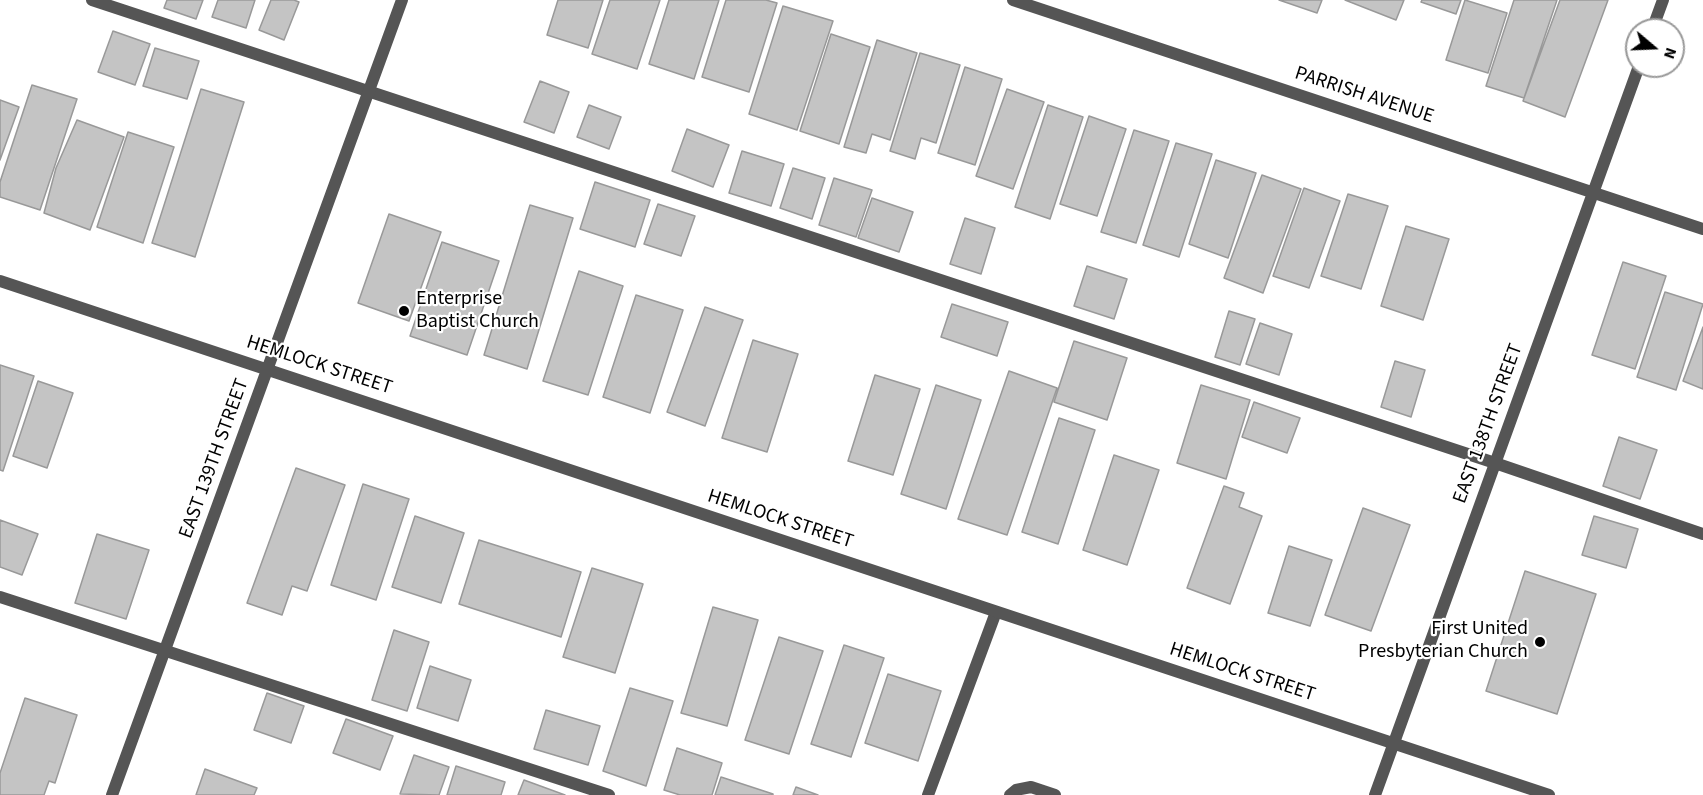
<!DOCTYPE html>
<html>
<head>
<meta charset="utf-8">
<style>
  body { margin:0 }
  #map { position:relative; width:1703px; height:795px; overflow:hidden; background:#fff; font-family:"Source Sans 3",sans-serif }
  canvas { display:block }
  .north { position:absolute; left:1625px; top:18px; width:60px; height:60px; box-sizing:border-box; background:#fff; border:2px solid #999; border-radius:50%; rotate:109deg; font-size:16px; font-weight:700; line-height:24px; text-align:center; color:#000 }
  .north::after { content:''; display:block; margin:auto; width:21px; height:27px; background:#000; clip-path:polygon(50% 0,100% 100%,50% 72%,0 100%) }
</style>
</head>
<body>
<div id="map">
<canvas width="1703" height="795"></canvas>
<div class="north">N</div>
</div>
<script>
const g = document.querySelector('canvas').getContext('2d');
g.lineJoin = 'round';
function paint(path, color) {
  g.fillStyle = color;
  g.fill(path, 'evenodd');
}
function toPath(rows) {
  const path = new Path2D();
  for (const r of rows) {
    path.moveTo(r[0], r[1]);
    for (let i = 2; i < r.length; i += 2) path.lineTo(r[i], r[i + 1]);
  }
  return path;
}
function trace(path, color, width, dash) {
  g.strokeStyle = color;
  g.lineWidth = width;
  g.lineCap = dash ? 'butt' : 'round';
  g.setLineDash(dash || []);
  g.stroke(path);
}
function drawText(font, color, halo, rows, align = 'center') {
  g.font = font + ' "Source Sans 3",sans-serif';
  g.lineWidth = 4.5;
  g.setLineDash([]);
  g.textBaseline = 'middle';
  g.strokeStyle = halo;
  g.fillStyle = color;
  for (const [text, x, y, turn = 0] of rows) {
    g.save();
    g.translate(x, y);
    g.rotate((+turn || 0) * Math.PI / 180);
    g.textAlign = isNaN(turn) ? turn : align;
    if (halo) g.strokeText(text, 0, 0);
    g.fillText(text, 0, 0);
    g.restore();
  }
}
const building = toPath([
  [167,0,203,0,196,19,164,8,167,0],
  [218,0,255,0,246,28,212,17,218,0],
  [271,0,294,0,299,2,284,40,259,30,271,0],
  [558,0,603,0,588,48,547,35,558,0],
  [610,0,660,0,637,69,592,54,610,0],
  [669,0,719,0,694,79,649,64,669,0],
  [726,0,766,0,777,3,749,92,702,77,726,0],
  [1279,0,1322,0,1317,13,1279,0],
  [1345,0,1404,0,1396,20,1345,0],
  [1422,0,1461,0,1456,14,1421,2,1422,0],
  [1465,0,1507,13,1488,73,1446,60,1465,0],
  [1514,0,1557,0,1524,98,1486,86,1514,0],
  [1560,0,1608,0,1565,117,1523,101,1560,0],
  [783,6,833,21,797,130,749,114,783,6],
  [113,31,150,44,135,85,98,72,113,31],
  [831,34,870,47,839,144,800,131,831,34],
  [877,40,917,53,890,140,872,134,866,153,844,147,877,40],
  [155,48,199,61,187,99,143,86,155,48],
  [920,53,960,65,936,143,921,138,915,159,890,151,920,53],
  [965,67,1002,79,975,165,938,153,965,67],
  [540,81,569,92,554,133,524,122,540,81],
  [32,85,77,99,40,210,0,197,0,182,32,85],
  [201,89,244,102,195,257,152,243,201,89],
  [1007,89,1044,102,1013,189,976,176,1007,89],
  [0,100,19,107,0,160,0,100],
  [589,105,621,117,609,149,577,137,589,105],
  [1048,105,1083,117,1050,219,1015,207,1048,105],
  [1089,116,1126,129,1097,216,1060,204,1089,116],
  [77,120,124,137,90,230,44,213,56,168,77,120],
  [687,129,729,145,713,187,672,171,687,129],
  [1134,130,1169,141,1136,243,1101,232,1134,130],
  [128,132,174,147,143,243,97,227,128,132],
  [1176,143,1212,154,1179,257,1143,245,1176,143],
  [742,151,784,164,771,206,729,193,742,151],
  [1216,160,1256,173,1228,258,1189,244,1216,160],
  [793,168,825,178,812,219,780,208,793,168],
  [1262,175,1301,189,1263,293,1224,278,1262,175],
  [834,178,872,190,856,237,819,225,834,178],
  [595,182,650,200,635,247,580,229,595,182],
  [1304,188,1340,201,1309,288,1273,276,1304,188],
  [1348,194,1388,206,1361,289,1321,276,1348,194],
  [872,198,913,212,899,252,858,238,872,198],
  [658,204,695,216,681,256,644,244,658,204],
  [530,205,573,218,527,369,484,355,530,205],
  [389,214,441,232,409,321,358,303,389,214],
  [965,218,995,228,981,274,950,264,965,218],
  [1406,226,1449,239,1423,320,1381,306,1406,226],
  [442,242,499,261,467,355,410,336,442,242],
  [1623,262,1666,276,1635,369,1592,355,1623,262],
  [1087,266,1127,279,1114,319,1074,306,1087,266],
  [579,271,623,286,588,395,543,381,579,271],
  [1665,292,1703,304,1676,390,1637,377,1665,292],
  [636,295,683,310,650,413,603,397,636,295],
  [952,304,1008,322,997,356,941,337,952,304],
  [705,307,743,320,705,426,667,412,705,307],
  [1229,311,1255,319,1240,365,1215,357,1229,311],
  [1260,323,1292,334,1279,375,1246,364,1260,323],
  [1703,327,1703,389,1683,381,1703,327],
  [753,340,798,354,767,452,722,438,753,340],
  [1074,341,1127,358,1107,420,1054,402,1074,341],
  [1395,361,1425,370,1411,417,1381,407,1395,361],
  [0,365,34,376,3,471,0,470,0,365],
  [1009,371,1057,388,1007,535,958,519,1009,371],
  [875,375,920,389,893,475,848,461,875,375],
  [38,381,73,393,47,468,13,456,38,381],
  [936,385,981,400,946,509,901,494,936,385],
  [1201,385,1250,400,1226,479,1177,463,1201,385],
  [1254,402,1300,418,1287,453,1242,437,1254,402],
  [1059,418,1095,430,1058,544,1022,532,1059,418],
  [1619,437,1657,450,1640,499,1603,486,1619,437],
  [1114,455,1159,470,1127,565,1083,550,1114,455],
  [296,468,345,485,307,591,292,586,282,615,247,603,296,468],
  [363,484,409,499,376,600,331,585,363,484],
  [1224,486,1244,493,1239,507,1262,516,1230,604,1187,588,1224,486],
  [1363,508,1410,525,1371,631,1325,615,1363,508],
  [415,516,464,533,441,603,392,587,415,516],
  [1594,516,1638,529,1626,568,1582,555,1594,516],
  [0,520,38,534,22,575,0,567,0,520],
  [97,534,149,550,126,619,75,603,97,534],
  [479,540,581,572,561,637,459,604,479,540],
  [1289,546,1332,560,1310,626,1268,613,1289,546],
  [592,568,643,584,615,673,563,657,592,568],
  [1525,571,1596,594,1557,714,1486,691,1525,571],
  [713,607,758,620,727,726,681,713,713,607],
  [394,630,429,642,407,711,372,700,394,630],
  [779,637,823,651,789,754,745,740,779,637],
  [844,645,884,658,851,757,811,744,844,645],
  [430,666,471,680,458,721,417,708,430,666],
  [888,674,941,691,918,761,865,743,888,674],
  [630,688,673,701,646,786,603,771,630,688],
  [267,693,304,706,291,743,254,730,267,693],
  [25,698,77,715,55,783,49,781,44,795,0,795,0,773,25,698],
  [546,710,600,726,588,765,534,749,546,710],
  [346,719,393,736,380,770,333,753,346,719],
  [677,748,722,763,712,795,680,795,664,790,677,748],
  [414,755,449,767,439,795,400,794,414,755],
  [456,766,505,782,501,795,447,795,456,766],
  [205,769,257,788,254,795,196,795,205,769],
  [721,777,773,794,773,795,715,795,721,777],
  [524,780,565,795,518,795,524,780],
  [796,787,818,795,793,795,796,787]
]);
paint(building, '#c4c4c4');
trace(building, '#999', 1.5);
trace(toPath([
  [92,0,1495,463,1703,534],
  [0,597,609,795],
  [928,795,996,612],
  [1010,795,1016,790,1031,787,1055,795]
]), '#555', 12);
trace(toPath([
  [1013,0,1703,229],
  [1652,30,1663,0],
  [0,281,1549,795],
  [112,795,402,0],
  [1375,795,1639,66]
]), '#555', 12);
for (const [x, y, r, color] of [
  [404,311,6,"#000"],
  [1540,642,6,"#000"]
]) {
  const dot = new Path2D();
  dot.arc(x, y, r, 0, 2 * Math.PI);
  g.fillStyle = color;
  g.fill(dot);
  trace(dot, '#fff', 2);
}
drawText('20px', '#000', '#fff', [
  ["PARRISH AVENUE",1364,96,18],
  ["HEMLOCK STREET",319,366,18],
  ["EAST 138TH STREET",1489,424,-70],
  ["EAST 139TH STREET",215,459,-70],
  ["HEMLOCK STREET",780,520,18],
  ["HEMLOCK STREET",1242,673,18]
]);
drawText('20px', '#000', '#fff', [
  ["Enterprise",416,300],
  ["Baptist Church",416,323],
  ["First United",1528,630,"right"],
  ["Presbyterian Church",1528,653,"right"]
], 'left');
</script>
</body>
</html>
